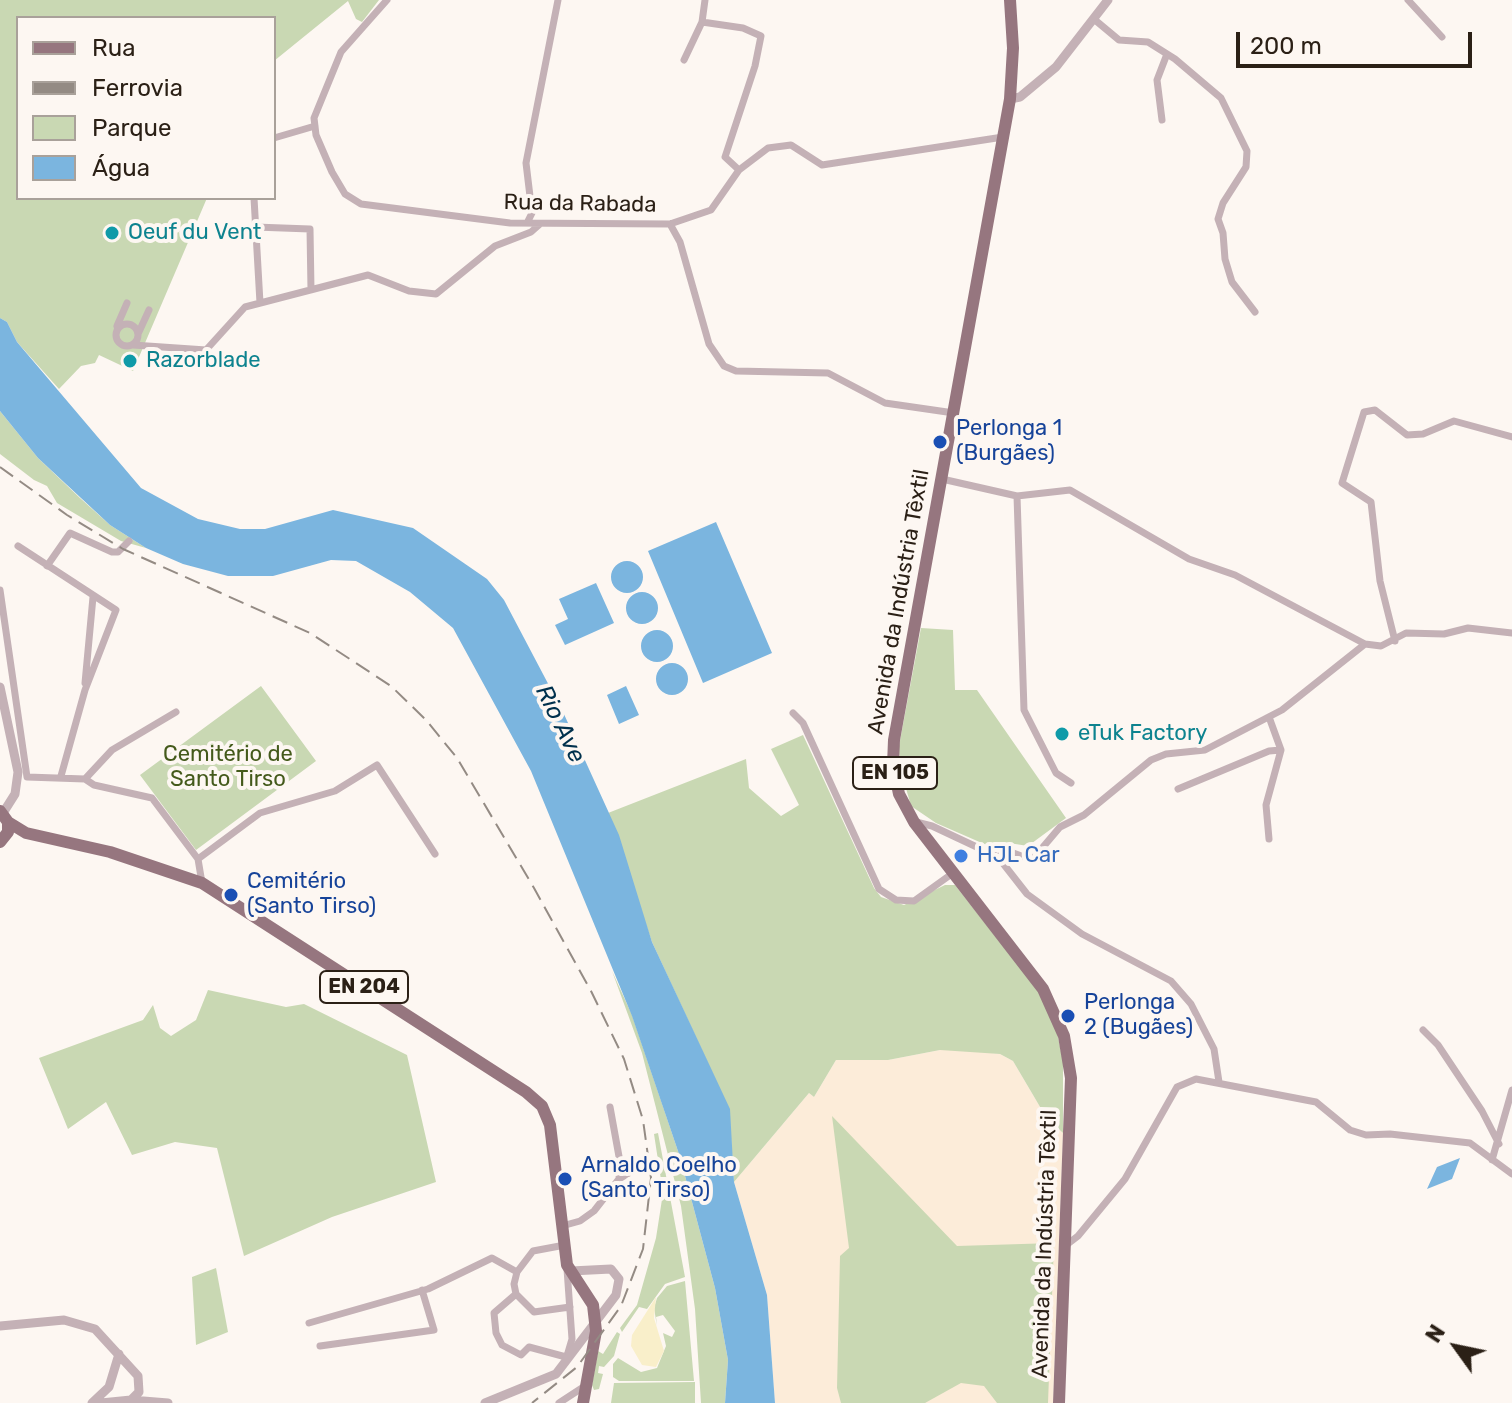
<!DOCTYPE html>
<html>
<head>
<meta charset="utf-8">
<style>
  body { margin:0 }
  #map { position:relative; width:1512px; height:1403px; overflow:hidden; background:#fdf7f2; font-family:Rubik,sans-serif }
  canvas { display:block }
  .legend { position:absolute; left:16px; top:16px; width:260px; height:184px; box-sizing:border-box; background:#fdf7f2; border:2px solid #a9a19a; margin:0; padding:10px 14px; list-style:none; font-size:24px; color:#2b2016 }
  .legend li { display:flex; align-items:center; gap:16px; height:40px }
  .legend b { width:40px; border:2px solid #a9a19a }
  .north { position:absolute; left:1416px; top:1307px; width:80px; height:80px; -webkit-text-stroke:6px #fdf7f2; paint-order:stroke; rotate:303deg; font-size:22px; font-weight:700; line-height:32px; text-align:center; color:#2b2016 }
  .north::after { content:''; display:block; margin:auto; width:28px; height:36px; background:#2b2016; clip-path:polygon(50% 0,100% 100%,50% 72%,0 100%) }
  .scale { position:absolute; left:1236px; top:32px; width:236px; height:36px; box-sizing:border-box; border:4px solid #2b2016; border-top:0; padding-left:10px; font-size:24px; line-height:28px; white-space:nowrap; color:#2b2016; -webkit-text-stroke:6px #fdf7f2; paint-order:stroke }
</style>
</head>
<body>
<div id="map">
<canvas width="1512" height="1403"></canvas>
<ul class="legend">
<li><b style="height:10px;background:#96767f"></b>Rua</li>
<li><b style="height:10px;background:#948b84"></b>Ferrovia</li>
<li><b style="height:22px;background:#c9d8b3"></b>Parque</li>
<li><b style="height:22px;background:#7bb5df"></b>Água</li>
</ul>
<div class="north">N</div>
<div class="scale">200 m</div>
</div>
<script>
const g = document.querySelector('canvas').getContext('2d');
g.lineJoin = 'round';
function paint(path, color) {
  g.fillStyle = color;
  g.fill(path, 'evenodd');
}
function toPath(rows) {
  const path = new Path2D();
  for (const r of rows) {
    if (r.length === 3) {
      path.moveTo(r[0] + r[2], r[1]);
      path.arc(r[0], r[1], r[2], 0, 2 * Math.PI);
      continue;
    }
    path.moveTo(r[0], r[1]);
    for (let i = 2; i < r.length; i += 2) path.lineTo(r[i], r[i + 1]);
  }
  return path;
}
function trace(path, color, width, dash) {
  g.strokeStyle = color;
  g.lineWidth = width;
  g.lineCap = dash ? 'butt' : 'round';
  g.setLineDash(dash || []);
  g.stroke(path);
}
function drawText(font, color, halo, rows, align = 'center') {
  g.font = font + ' Rubik,sans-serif';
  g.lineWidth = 8;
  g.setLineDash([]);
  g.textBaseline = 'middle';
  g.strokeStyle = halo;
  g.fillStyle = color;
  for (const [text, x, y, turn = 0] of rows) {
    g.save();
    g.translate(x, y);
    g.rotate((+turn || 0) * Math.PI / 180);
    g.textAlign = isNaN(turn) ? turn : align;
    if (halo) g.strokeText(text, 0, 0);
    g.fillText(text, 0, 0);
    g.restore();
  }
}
paint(toPath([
  [940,1050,970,1050,1000,1054,1013,1061,1046,1117,1063,1133,1053,1403,775,1403,767,1295,734,1182,809,1093,814,1097,836,1060,888,1060]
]), '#fcecd9');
paint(toPath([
  [0,0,379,0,362,22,356,19,348,1,274,61,274,18,18,18,18,198,207,198,133,371,99,355,95,363,81,366,59,389,17,342,7,322,0,318],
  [0,411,38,458,80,498,110,525,146,548,121,541,57,503,47,486,34,480,0,454],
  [921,628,953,630,955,690,977,690,1066,818,1028,846,1009,843,991,847,936,823,911,806,900,767,899,746],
  [261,686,316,761,196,850,140,775],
  [803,735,874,888,881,897,904,905,945,885,955,885,1043,997,1056,1028,1063,1061,1063,1133,1046,1117,1013,1061,1000,1054,940,1050,888,1060,836,1060,814,1097,809,1093,734,1182,729,1109,652,942,608,813,746,759,749,788,781,816,799,805,771,749],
  [612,971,632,1015,680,1157,715,1288,728,1360,725,1403,701,1403,695,1309,681,1206,642,1053],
  [208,990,286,1007,304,1004,407,1055,436,1182,332,1217,244,1256,217,1148,175,1142,132,1155,106,1102,68,1129,39,1058,143,1020,153,1005,160,1028,171,1036,196,1020],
  [832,1116,957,1246,1054,1243,1048,1403,997,1403,984,1386,961,1383,925,1403,841,1403,837,1388,840,1256,849,1248],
  [658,1133,685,1277,665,1284,647,1309,639,1307,622,1332,620,1328,637,1305,656,1238,663,1193,654,1134],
  [216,1268,228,1332,196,1345,192,1277],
  [685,1281,694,1381,619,1381,613,1377,613,1364,618,1358,641,1372,657,1368,666,1346,663,1333,672,1337,675,1331,663,1315,656,1317,657,1326,654,1308,657,1298,667,1286],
  [617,1332,620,1334,614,1356,604,1367,599,1366,598,1373,603,1374,599,1389,594,1390,592,1385,598,1351,603,1354],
  [695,1382,695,1403,611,1403,614,1383]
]), '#c9d8b3');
paint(toPath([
  [656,1297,654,1318,664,1351,656,1367,642,1365,631,1346,632,1335]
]), '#f9efca');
paint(toPath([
  [0,318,7,322,17,342,141,488,198,519,240,529,265,529,333,510,413,528,487,579,504,600,563,712,619,835,652,942,730,1109,734,1182,767,1295,775,1403,725,1403,728,1360,715,1288,680,1157,632,1016,531,771,453,628,410,592,356,561,331,560,273,576,228,576,183,564,146,548,110,525,38,458,0,411],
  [716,522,772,653,703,683,648,551],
  [627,577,16],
  [596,583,614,623,565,645,555,625,568,619,559,599],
  [642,608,16],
  [657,646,16],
  [672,679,16],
  [626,686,639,715,619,724,607,695],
  [1460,1158,1452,1179,1427,1189,1437,1167]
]), '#7bb5df');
trace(toPath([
  [387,0,341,52,314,118,316,135,332,172,345,194,361,204,510,223,670,224,711,210,739,170,768,148,791,145,822,165,1003,137],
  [1408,0,1442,37],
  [1095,20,1119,40,1148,42,1175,59,1221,98,1247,151,1246,167,1223,203,1218,219,1223,233,1225,259,1232,282,1255,312],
  [702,22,743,28,761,36,755,66,725,157,739,170],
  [684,60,702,22,705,0],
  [1162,120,1157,80,1167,54],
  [274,138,315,126],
  [254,198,260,303],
  [527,223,532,213,526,163,558,0],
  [670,224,680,242,709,344,724,366,736,371,828,373,885,403,954,413],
  [255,227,310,229,311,290],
  [127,335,11],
  [117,326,127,303],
  [138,334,149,310],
  [133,345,206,350,245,307,368,275,409,291,436,294,495,246,531,232,540,224],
  [942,479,1017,496,1070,490,1189,559,1235,575,1365,644,1381,646,1406,633,1444,634,1468,628,1512,633],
  [1017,496,1024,710,1056,773,1071,783],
  [18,546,116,610,85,690,61,776],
  [47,566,70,533,112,552,118,552,129,541],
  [0,590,27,777,85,779,94,785,152,798,198,859,202,883],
  [1395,641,1380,581,1371,502,1342,483,1364,412,1375,410,1407,435,1423,434,1454,421,1512,437],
  [85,683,93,597],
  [793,713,803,723,879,889,896,900,914,901,953,873],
  [1269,717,1281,750,1266,805,1269,839],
  [85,779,112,750,176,712],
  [1178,789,1269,751,1281,750],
  [916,822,932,826,998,857,1027,894,1082,934,1171,981,1191,1004,1214,1049,1219,1082],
  [998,857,1008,851,1032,860,1060,827,1084,815,1151,760,1166,754,1205,750,1282,710,1365,644],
  [198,859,260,813,335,791,377,765,435,854],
  [1423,1030,1438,1045,1482,1111,1499,1144],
  [1492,1160,1512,1090],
  [619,1179,637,1168],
  [562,1226,580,1221,594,1211,619,1179,620,1162,610,1107],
  [565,1245,533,1251,517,1272,514,1284,516,1294,534,1312,570,1307],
  [1065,1246,1078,1236,1125,1179,1177,1087,1196,1079,1316,1102,1350,1130,1366,1135,1390,1134,1470,1143,1512,1174],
  [516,1294,494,1313,496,1333,502,1345,521,1355,529,1347,566,1357],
  [309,1323,428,1289,492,1258,517,1272],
  [320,1346,434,1330,422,1290],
  [567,1356,572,1339,567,1269],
  [559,1403,585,1386]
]), '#c4b1b6', 7);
trace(toPath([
  [1010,99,1020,97,1056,67,1108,0],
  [0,687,18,772,15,794,3,813],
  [0,1326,64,1320,95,1329,138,1376,139,1392,131,1400],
  [92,1403,109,1387,119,1354],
  [101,1403,131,1400,168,1403],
  [485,1403,556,1374,616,1295,619,1279,611,1269,571,1271]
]), '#c4b1b6', 9);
trace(toPath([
  [1010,0,1013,48,1010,99,894,740,893,765,899,794,914,822,1043,989,1064,1036,1071,1078,1059,1403],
  [0,811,8,822,26,833,110,852,202,883,526,1092,542,1106,550,1125,567,1265,593,1305,596,1331,583,1403],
  [0,842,8,832,8,822]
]), '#96767f', 12);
trace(toPath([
  [0,467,67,515,123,549,310,633,391,686,426,720,457,758,534,888,591,991,624,1059,643,1120,651,1178,643,1249,621,1306,577,1367,532,1403]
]), '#948b84', 2, [16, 8]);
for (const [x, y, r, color] of [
  [112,233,8,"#0f9aa8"],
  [130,361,8,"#0f9aa8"],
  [940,442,8,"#1a4fb4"],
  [1062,734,8,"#0f9aa8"],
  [961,856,8,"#3f7fe0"],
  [231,895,8,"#1a4fb4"],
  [1068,1016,8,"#1a4fb4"],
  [565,1179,8,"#1a4fb4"]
]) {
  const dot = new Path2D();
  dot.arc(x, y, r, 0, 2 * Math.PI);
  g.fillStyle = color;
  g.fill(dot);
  trace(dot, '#fdf7f2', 3);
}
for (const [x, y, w] of [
  [895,773,84],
  [364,987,88]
]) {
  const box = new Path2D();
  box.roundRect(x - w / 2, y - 16, w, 32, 6);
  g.fillStyle = '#fdf7f2';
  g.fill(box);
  trace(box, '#2b2016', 2);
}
drawText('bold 20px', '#2b2016', null, [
  ["EN 105",895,773],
  ["EN 204",364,987]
]);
drawText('22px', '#2b2016', '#fdf7f2', [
  ["Rua da Rabada",580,204,1],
  ["Avenida da Indústria Têxtil",899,602,-80],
  ["Avenida da Indústria Têxtil",1045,1244,-88]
]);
drawText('22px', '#0d838f', '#fdf7f2', [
  ["Oeuf du Vent",128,233],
  ["Razorblade",146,361],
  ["eTuk Factory",1078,734]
], 'left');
drawText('22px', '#164399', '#fdf7f2', [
  ["Perlonga 1",956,429],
  ["(Burgães)",956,454],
  ["Cemitério",247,882],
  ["(Santo Tirso)",247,907],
  ["Perlonga",1084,1003],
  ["2 (Bugães)",1084,1028],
  ["Arnaldo Coelho",581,1166],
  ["(Santo Tirso)",581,1191]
], 'left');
drawText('22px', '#445a1b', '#fdf7f2', [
  ["Cemitério de",228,755],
  ["Santo Tirso",228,780]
]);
drawText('22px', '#366cbe', '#fdf7f2', [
  ["HJL Car",977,856]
], 'left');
drawText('italic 24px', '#00314d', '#fdf7f2', [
  ["Rio Ave",560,724,64]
]);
</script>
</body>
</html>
